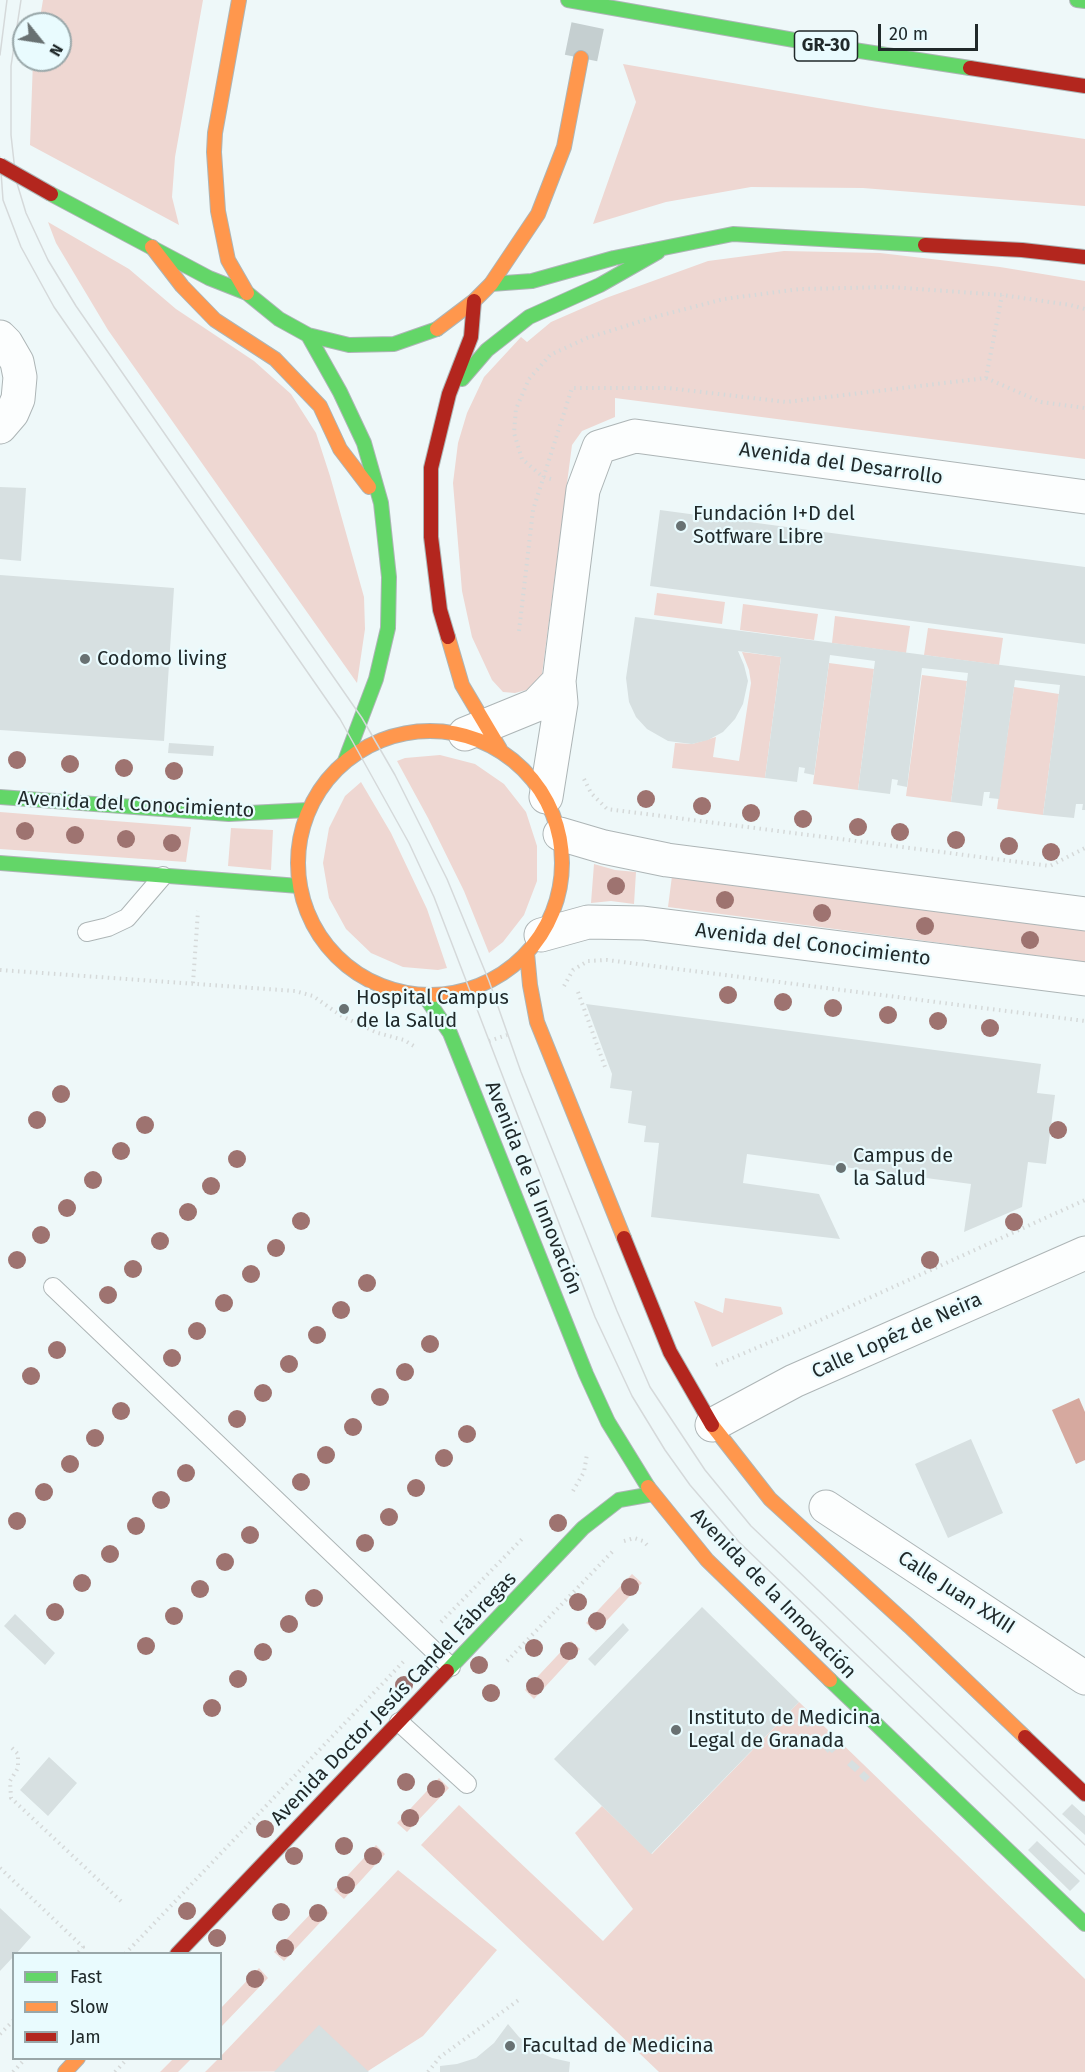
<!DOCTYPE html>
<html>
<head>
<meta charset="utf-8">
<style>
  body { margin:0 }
  #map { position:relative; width:1085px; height:2072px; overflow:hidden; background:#eef8f9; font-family:"Fira Sans",sans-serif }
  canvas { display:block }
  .legend { position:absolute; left:12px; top:1952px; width:210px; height:108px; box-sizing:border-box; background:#e9fbfe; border:2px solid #99a7a9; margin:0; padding:8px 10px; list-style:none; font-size:18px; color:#20292a }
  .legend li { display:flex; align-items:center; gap:12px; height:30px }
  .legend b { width:30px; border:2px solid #99a7a9 }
  .north { position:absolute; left:12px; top:12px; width:60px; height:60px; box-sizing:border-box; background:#e9fbfe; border:2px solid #99a7a9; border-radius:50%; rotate:120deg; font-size:16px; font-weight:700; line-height:24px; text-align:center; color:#20292a }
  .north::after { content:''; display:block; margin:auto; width:21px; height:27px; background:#687172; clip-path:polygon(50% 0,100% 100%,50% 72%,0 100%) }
  .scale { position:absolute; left:878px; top:24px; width:100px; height:27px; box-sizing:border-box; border:3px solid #20292a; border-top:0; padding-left:8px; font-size:18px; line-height:21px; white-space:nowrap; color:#20292a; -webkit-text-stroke:4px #e9fbfe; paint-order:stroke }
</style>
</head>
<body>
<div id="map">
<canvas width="1085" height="2072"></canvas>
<ul class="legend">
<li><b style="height:8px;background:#63d668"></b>Fast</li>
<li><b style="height:8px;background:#ff974d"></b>Slow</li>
<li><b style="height:8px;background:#b3261e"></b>Jam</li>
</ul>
<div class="north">N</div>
<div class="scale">20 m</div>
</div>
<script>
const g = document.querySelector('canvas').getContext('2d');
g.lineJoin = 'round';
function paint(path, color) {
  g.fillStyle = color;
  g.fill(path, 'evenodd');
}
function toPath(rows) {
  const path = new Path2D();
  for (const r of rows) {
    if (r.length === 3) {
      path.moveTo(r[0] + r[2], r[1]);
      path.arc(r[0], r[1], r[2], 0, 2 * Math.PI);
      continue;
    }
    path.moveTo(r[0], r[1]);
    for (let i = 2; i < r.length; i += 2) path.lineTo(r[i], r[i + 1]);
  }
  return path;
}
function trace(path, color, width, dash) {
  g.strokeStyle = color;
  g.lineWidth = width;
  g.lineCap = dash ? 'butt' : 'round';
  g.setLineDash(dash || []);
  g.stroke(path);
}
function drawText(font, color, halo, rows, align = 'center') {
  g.font = font + ' "Fira Sans",sans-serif';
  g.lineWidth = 4.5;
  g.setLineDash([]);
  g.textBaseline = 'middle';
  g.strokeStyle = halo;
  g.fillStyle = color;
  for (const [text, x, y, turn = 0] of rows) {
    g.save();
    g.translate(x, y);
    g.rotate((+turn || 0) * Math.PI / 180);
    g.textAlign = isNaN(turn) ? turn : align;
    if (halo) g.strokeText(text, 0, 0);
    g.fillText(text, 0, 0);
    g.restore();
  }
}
paint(toPath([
  [43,0,203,0,175,157,172,197,179,225,30,145,33,60,60,60,60,24,39,24],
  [623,64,877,108,1085,139,1085,206,863,188,751,187,666,202,593,224,636,102],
  [48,222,129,269,176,309,254,361,291,394,316,433,330,476,364,597,365,629,357,683,108,330,56,243],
  [784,251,880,253,1000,267,1085,281,1085,459,615,398,615,417,582,431,572,445,542,674,530,689,515,693,503,692,492,680,472,637,462,591,453,483,458,443,467,413,484,377,521,337,527,342,551,322,606,298,708,261],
  [657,593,725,602,722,624,654,615],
  [743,604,818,614,814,640,740,630],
  [835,616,910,626,906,653,832,643],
  [928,628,1003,638,999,665,924,655],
  [742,652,781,657,765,778,672,768,675,743,692,744,716,737,713,757,739,761,751,683,749,670],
  [829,663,874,669,858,790,813,784],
  [922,675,967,681,951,802,906,796],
  [1014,687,1059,694,1043,815,997,809],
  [440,755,475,764,504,784,526,812,537,846,537,881,524,915,503,942,489,953,464,891,428,818,397,761,405,758],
  [361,782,391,833,427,909,447,968,438,970,403,967,371,953,346,929,329,898,323,863,329,828,345,796],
  [0,812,191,827,186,862,0,849],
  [231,828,273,830,271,870,228,866],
  [594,864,615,870,636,872,634,904,611,901,591,903],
  [672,876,1085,930,1085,962,668,907],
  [725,1298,781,1307,783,1314,712,1347,694,1301,723,1313],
  [632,1574,642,1583,596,1632,586,1623],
  [571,1641,580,1649,534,1699,525,1690],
  [799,1702,1085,1979,1085,2072,659,2072,421,1845,459,1805,603,1941,633,1909,575,1833,602,1806,652,1854],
  [439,1778,449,1788,407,1832,397,1823],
  [376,1845,385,1854,344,1899,334,1890],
  [398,1870,497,1950,423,2036,368,2071,205,2072,218,2059,220,2058,221,2056],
  [320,1904,329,1913,284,1961,274,1952],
  [259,1968,268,1978,222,2026,221,2008],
  [173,2059,191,2059,178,2072,160,2072]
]), '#eed7d2');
paint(toPath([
  [1079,1398,1085,1412,1085,1460,1076,1464,1052,1410]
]), '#d6a99f');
paint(toPath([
  [0,487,26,488,21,561,0,559],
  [660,510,1085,567,1085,644,650,586],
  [0,575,174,588,164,741,0,730],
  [635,617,1085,676,1085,810,1082,810,1083,804,1076,804,1074,818,1043,815,1060,685,1015,680,999,799,989,798,990,792,984,792,982,806,951,802,968,673,922,668,907,787,897,785,898,780,892,779,890,794,858,790,875,661,830,655,814,775,804,773,805,768,799,767,797,782,765,778,781,657,738,651,744,665,748,681,743,704,735,719,723,732,708,740,692,744,668,741,647,729,636,717,629,702,626,678],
  [169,743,214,746,213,756,168,753],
  [586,1004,1041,1064,1037,1093,1055,1095,1046,1164,1028,1162,1022,1207,964,1232,971,1184,747,1154,743,1183,819,1194,840,1239,651,1217,659,1143,644,1142,646,1126,628,1123,632,1091,610,1088,612,1074],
  [971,1439,1003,1513,948,1538,915,1464],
  [702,1607,799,1702,651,1854,554,1759],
  [15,1614,55,1653,45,1665,4,1626],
  [623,1623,629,1630,595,1666,588,1659],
  [807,1716,814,1722,808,1727,802,1722],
  [826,1733,839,1747,832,1753,829,1751,828,1753,817,1742],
  [49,1757,77,1783,48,1816,20,1790],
  [852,1760,860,1767,855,1772,847,1765],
  [864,1771,870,1777,865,1782,859,1776],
  [1072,1804,1085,1816,1085,1835,1062,1814],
  [1037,1841,1080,1881,1070,1891,1028,1850],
  [0,1908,31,1937,16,1954,14,1954,14,1956,0,1971],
  [508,2024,519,2037,533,2049,552,2058,570,2062,569,2072,440,2072,440,2066,457,2064,476,2058,494,2043],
  [319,2025,369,2072,274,2072]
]), '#d7e0e1');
trace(toPath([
  [581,58,593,0]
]), '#c5cfd0', 33, [33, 16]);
const lane = toPath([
  [87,932,108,927,127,918,163,876],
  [53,1287,451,1667],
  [399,1722,467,1784]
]);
const street = toPath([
  [0,337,6,343,17,362,20,377,18,399,12,413,0,427],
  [465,734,536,705,559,681],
  [546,797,561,703,559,681,583,490,599,447,635,436,1085,497],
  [560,834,604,847,667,860,1085,914],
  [541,935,588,922,643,923,1085,979],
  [712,1425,794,1381,1085,1253],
  [826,1507,1085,1678]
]);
const fast = toPath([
  [568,0,828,46,970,68],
  [1077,0,1085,1],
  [51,194,209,278,247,293,279,319,308,335,349,345,394,344,437,329],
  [491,284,532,281,614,258,733,234,925,245],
  [308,335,340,392,364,443,381,503,389,577,388,628,376,679,345,761],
  [462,379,487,350,529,317,600,285,658,252],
  [0,797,229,814,308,810],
  [0,863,299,886],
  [424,995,450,1033,586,1374,608,1422,648,1487],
  [447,1671,583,1528,619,1500,653,1494],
  [830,1680,1085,1924]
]);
const slow = toPath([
  [239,0,215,133,214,152,218,211,228,260,247,293],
  [152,247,182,286,215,320,275,359,320,406,340,449,369,487],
  [437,329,474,301,491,284,538,214,564,147,581,58],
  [448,637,462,685,500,749],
  [430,863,132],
  [527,953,530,985,537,1022,624,1238],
  [712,1425,770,1499,909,1626,1025,1737],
  [648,1487,707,1560,830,1680],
  [65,2072,78,2058]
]);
const jam = toPath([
  [970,68,1085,86],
  [925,245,1022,250,1085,257],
  [448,637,440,610,431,537,431,468,449,394,471,337,474,301],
  [624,1238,670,1352,712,1425],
  [1025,1737,1085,1794],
  [177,1954,447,1671]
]);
trace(lane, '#adb5b6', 20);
trace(street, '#adb5b6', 35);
trace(fast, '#adb5b6', 16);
trace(slow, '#adb5b6', 16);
trace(jam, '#adb5b6', 16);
trace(toPath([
  [986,378,1041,402,1085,408],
  [551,479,543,477,522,459,514,433,516,409,529,379,550,355,587,338,658,316,724,299,800,289,890,287,1002,295,1070,305,1085,309],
  [519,631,533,510,572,388,668,388,786,402,986,378,1002,295],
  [584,779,591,793,607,809,1050,866,1085,848],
  [0,970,295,991,313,996,340,1015,358,1024,378,1033,404,1040,417,1048],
  [193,983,198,911],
  [564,986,573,970,588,961,607,960,1085,1021],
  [578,992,605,1067,609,1068],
  [489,1041,507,1035],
  [716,1365,794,1332,1085,1200],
  [573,1491,584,1472,587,1454],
  [624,1541,634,1538,643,1541,649,1547],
  [441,1622,522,1539],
  [507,1661,614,1550],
  [12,1748,18,1754,18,1768,10,1781,11,1798,124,1904],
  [0,1868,83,1947,77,1954],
  [125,1954,405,1660],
  [0,2034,14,2020],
  [13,2072,26,2058],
  [115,2072,128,2058],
  [428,2072,440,2057,520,1999]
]), '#d5d9d9', 4, [1.5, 4.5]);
trace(lane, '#fcfefe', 18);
trace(street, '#fcfefe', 33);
trace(fast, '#63d668', 14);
trace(slow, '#ff974d', 14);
trace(jam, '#b3261e', 14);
trace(toPath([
  [21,0,11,66,11,135,16,180,26,213,48,260,76,306,362,718,395,775,447,879,489,981,521,1072,617,1311,650,1387,705,1470,751,1526,1085,1845],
  [0,55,7,0],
  [0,157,3,200,21,247,54,307,340,719,409,843,434,897,595,1317,632,1396,665,1450,690,1485,739,1542,1085,1874]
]), '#d5d9da', 1.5);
const jamBridge = toPath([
  [0,165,51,194]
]);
trace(jamBridge, '#adb5b6', 16, []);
trace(jamBridge, '#b3261e', 14);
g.fillStyle = '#9e7370';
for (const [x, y] of [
  [17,760],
  [70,764],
  [124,768],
  [174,771],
  [646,799],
  [702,806],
  [751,813],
  [803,819],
  [858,827],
  [25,831],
  [900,832],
  [75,835],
  [126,839],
  [956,840],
  [172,843],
  [1009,846],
  [1051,852],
  [616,886],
  [725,900],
  [822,913],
  [925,926],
  [1030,940],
  [728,995],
  [783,1002],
  [833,1008],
  [888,1015],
  [938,1021],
  [990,1028],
  [61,1094],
  [37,1120],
  [145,1125],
  [1058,1130],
  [121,1151],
  [237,1159],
  [93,1180],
  [211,1186],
  [67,1208],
  [188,1212],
  [301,1221],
  [1014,1222],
  [41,1235],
  [160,1241],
  [276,1248],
  [17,1260],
  [930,1260],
  [133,1269],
  [251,1274],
  [367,1283],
  [108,1295],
  [224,1303],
  [341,1310],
  [197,1331],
  [317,1335],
  [430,1344],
  [57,1350],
  [172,1358],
  [289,1364],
  [405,1372],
  [31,1376],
  [263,1393],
  [380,1397],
  [121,1411],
  [237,1419],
  [353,1427],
  [467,1434],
  [95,1438],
  [326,1455],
  [444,1458],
  [70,1464],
  [186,1473],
  [301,1482],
  [416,1488],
  [44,1492],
  [161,1500],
  [389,1517],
  [17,1521],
  [558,1523],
  [136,1526],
  [250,1535],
  [365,1543],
  [110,1554],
  [225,1562],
  [82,1583],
  [630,1587],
  [200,1589],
  [314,1598],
  [578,1602],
  [55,1612],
  [174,1616],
  [597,1621],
  [289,1624],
  [146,1646],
  [534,1648],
  [569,1651],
  [263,1652],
  [479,1665],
  [238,1679],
  [404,1685],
  [535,1686],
  [491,1693],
  [212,1708],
  [406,1782],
  [436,1789],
  [410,1818],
  [265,1829],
  [344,1846],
  [294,1856],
  [373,1856],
  [346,1885],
  [187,1911],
  [281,1912],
  [318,1913],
  [217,1938],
  [285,1948],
  [255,1979]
]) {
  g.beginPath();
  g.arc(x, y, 9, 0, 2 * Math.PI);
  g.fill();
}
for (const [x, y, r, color] of [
  [681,526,6,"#687172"],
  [85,659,6,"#687172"],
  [344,1009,6,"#687172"],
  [841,1168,6,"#687172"],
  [676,1730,6,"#687172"],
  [510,2046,6,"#687172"]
]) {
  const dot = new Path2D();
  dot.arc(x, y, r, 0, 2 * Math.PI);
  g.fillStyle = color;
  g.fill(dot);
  trace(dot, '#e9fbfe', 2);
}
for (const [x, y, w] of [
  [826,46,63]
]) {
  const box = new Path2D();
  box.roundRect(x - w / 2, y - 15, w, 30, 4.5);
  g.fillStyle = '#e9fbfe';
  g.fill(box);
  trace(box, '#20292a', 1.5);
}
drawText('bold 18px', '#20292a', null, [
  ["GR-30",826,46]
]);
drawText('20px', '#20292a', '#e9fbfe', [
  ["Avenida del Desarrollo",841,464,8],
  ["Avenida del Conocimiento",136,805,3],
  ["Avenida del Conocimiento",813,945,7],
  ["Avenida de la Innovación",533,1188,68],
  ["Calle Lopéz de Neira",897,1336,-24],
  ["Calle Juan XXIII",956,1593,33],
  ["Avenida de la Innovación",773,1594,46],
  ["Avenida Doctor Jesús Candel Fábregas",394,1699,-46]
]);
drawText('20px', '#20292a', '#e9fbfe', [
  ["Fundación I+D del",693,514],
  ["Sotfware Libre",693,537],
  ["Codomo living",97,659],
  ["Hospital Campus",356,998],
  ["de la Salud",356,1021],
  ["Campus de",853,1156],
  ["la Salud",853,1179],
  ["Instituto de Medicina",688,1718],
  ["Legal de Granada",688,1741],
  ["Facultad de Medicina",522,2046]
], 'left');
</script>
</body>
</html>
